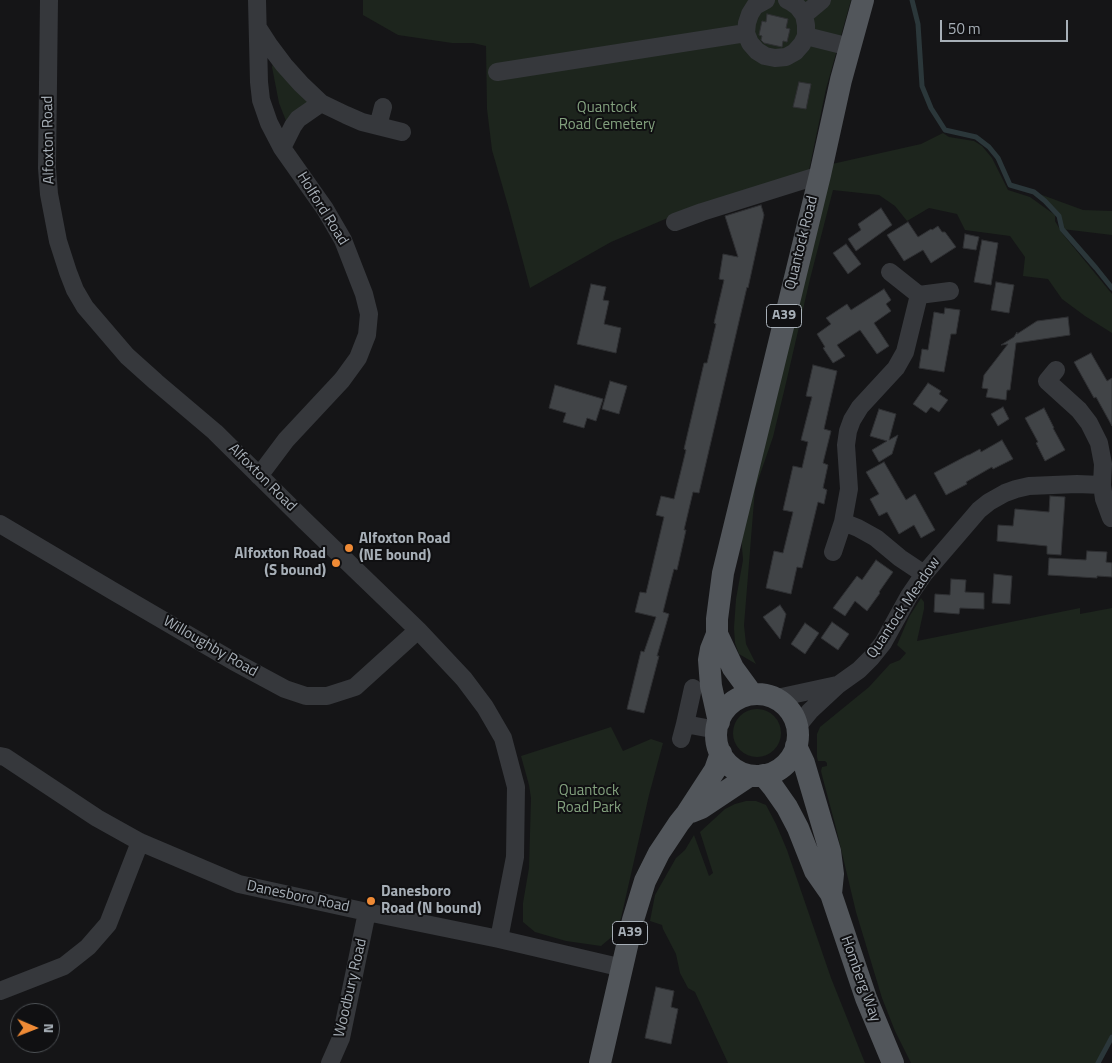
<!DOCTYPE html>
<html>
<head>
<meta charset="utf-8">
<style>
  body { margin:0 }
  #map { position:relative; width:1112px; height:1063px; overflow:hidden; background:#151517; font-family:"Titillium Web",sans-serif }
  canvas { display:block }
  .north { position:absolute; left:10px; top:1003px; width:50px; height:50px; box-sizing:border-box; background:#101012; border:1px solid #4c5054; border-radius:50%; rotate:91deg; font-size:14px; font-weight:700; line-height:20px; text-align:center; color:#a7afb7 }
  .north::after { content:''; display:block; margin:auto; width:18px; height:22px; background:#ef8a35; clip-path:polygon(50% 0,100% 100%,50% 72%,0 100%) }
  .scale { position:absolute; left:940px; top:20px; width:128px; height:22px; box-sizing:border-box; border:2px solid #a7afb7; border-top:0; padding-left:6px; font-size:15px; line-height:18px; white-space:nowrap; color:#a7afb7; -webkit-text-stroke:4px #101012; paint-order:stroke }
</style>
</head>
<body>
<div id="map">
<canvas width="1112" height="1063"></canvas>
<div class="north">N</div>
<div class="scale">50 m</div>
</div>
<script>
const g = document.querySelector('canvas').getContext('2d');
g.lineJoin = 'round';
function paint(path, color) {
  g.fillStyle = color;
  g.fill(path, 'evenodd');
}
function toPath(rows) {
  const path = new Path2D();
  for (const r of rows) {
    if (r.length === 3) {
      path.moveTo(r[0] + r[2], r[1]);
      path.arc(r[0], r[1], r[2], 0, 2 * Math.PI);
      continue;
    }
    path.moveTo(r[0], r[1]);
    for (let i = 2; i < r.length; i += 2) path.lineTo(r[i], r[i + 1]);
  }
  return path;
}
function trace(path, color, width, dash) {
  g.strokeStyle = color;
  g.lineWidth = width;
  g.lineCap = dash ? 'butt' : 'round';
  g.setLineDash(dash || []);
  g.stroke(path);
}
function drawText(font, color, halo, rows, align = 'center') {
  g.font = font + ' "Titillium Web",sans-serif';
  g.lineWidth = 4;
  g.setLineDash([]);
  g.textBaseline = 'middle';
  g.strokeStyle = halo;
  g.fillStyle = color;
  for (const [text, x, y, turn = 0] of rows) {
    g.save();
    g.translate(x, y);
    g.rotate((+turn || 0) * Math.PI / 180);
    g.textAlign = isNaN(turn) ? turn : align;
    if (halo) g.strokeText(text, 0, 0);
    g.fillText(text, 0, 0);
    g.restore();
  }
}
paint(toPath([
  [363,0,851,0,826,89,808,175,689,209,611,242,530,288,509,209,492,150,487,109,486,46,473,43,452,43,398,35,363,15],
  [274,58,311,99,288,126,279,103,272,67],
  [943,133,949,137,974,141,982,146,992,158,1008,190,1030,197,1055,215,1055,221,1062,233,1112,294,1112,333,1085,316,1062,299,1048,279,1023,276,1025,257,1010,236,965,230,957,214,929,208,907,221,895,206,879,195,833,190,810,279,786,383,773,437,755,489,744,625,746,644,756,664,739,654,735,643,734,628,736,599,743,560,741,534,832,164,921,144],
  [1034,192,1083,210,1112,211,1112,235,1062,229,1059,216,1054,209],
  [921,598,924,602,924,609,917,641,1080,608,1080,614,1112,608,1112,1034,1104,1047,1097,1063,911,1063,895,1031,882,998,856,912,836,828,823,779,821,771,822,767,827,766,827,763,825,761,818,761,817,757,817,734,820,727,869,687,890,664,900,660,906,653,897,645,909,617],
  [757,733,24],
  [611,727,623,751,651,739,663,743,649,795,621,918,614,935,601,946,566,941,535,932,523,922,523,903,529,868,531,798,529,785,521,756],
  [746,801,756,801,766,805,776,824,787,850,831,978,865,1063,728,1063,695,992,688,988,680,973,676,954,663,929,662,925,650,921,655,895,676,858,685,850,694,835,709,876,713,873,700,832,725,809,735,804]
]), '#1d251d');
trace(toPath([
  [912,0,918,24,922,86,931,108,945,130,976,137,989,147,998,158,1010,185,1034,192,1045,201,1059,216,1062,229,1096,268,1112,288],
  [1098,1063,1112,1037]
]), '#2b373a', 5);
const building = toPath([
  [767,14,788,19,786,28,790,29,787,42,783,41,782,47,764,43,761,40,762,36,759,35,762,21,766,22,767,14],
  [799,82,811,84,806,109,793,107,799,82],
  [761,205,764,215,748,288,747,287,699,493,693,492,684,530,686,530,677,570,674,569,668,592,663,612,669,614,657,656,659,656,644,713,627,709,641,651,644,652,656,617,635,612,640,592,646,593,664,517,656,515,661,496,674,499,686,450,684,449,704,363,707,363,716,324,714,323,724,280,719,279,723,254,738,257,725,216,761,205],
  [881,208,892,225,856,251,848,239,861,230,858,224,881,208],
  [908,222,918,237,931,229,932,230,938,226,942,232,945,232,956,247,931,263,923,250,904,261,887,235,908,222],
  [965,234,979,237,976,250,963,248,965,234],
  [982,240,998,243,991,285,974,282,982,240],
  [846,244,861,264,848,274,833,253,846,244],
  [996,282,1014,285,1009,313,991,310,996,282],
  [591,284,606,287,603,300,609,301,604,324,621,328,616,353,577,344,591,284],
  [884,289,891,300,886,304,891,311,874,323,889,346,877,354,860,330,837,345,845,356,833,363,823,348,825,347,817,334,831,324,826,318,847,304,851,310,884,289],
  [945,308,960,310,956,334,951,334,944,372,919,368,922,349,928,350,934,312,944,314,945,308],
  [1068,317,1070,335,1016,343,1010,390,1007,390,1006,400,986,397,988,389,982,388,984,375,1008,344,1001,345,1014,337,1017,332,1017,334,1037,321,1068,317],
  [1091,353,1107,381,1112,378,1112,426,1096,397,1094,398,1074,362,1091,353],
  [813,365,837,371,824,429,831,431,823,463,828,465,823,488,827,490,824,504,818,502,802,568,797,567,791,594,766,588,774,551,783,553,793,512,783,510,793,466,802,468,808,442,801,440,812,397,806,396,813,365],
  [610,381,627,386,619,414,602,409,610,381],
  [928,383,941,391,939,394,948,400,939,412,931,407,926,413,913,404,928,383],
  [555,385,603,399,596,421,587,418,584,428,563,422,566,413,549,408,555,385],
  [1003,407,1009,419,998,426,991,414,1003,407],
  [1044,408,1054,428,1053,428,1065,450,1045,461,1036,443,1038,442,1025,418,1044,408],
  [879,409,896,414,889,440,898,435,892,454,879,462,872,450,887,441,870,436,879,409],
  [1002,440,1013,459,993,469,992,467,966,482,967,484,946,495,934,473,968,455,969,455,980,449,981,452,1002,440],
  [884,462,906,500,915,494,935,530,921,538,914,525,899,534,887,512,879,516,870,499,879,494,866,472,884,462],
  [1050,496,1065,497,1061,555,1047,554,1047,546,997,541,998,525,1013,526,1015,509,1049,512,1050,496],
  [1087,551,1107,552,1106,562,1112,563,1112,577,1097,576,1097,578,1048,575,1049,558,1086,560,1087,551],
  [876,560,893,572,879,592,880,593,867,611,855,601,845,616,833,608,857,576,862,580,876,560],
  [994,574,1012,576,1010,604,992,603,994,574],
  [951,579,966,580,965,592,984,593,984,609,960,608,959,614,934,612,935,594,950,595,951,579],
  [780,605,786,614,780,639,763,617,780,605],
  [832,622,849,634,838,650,821,638,832,622],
  [805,623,819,633,805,654,791,644,805,623],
  [656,987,674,991,671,1007,678,1009,671,1044,645,1038,656,987]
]);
paint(building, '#414447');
trace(building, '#2f3033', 1);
trace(toPath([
  [49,0,47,168,49,194,58,241,68,272,75,290,85,307,127,356,156,382,215,432,305,521,418,630,464,679,485,707,503,738,516,787,515,857,499,939],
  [257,0,259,82,261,100,269,123,282,148,325,209,343,240,364,294,369,314,367,335,358,358,342,380,286,440,259,476],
  [766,0,755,6,750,14,747,23,746,33,750,43,757,51,765,56,775,58,786,57,795,52,802,44,806,36,806,25,804,15,798,7,791,2,787,0],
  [804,15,822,0],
  [258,28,269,45,284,65,301,84,321,103,346,115,362,122,402,132],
  [806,36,850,47],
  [497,72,746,33],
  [378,126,383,107],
  [282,148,293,126,298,119,321,103],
  [675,222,702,212,820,175],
  [890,272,919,295,950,291],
  [1102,485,1104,499,1111,518],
  [843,522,858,528,876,538,900,558,924,574],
  [0,524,113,591,233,661,285,689,306,696,327,696,355,687,418,630],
  [833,552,843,522,849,489,846,445,848,431,852,420,860,407,896,368,905,352,919,295],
  [693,688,685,724,717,730],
  [777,698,837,685],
  [796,728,810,711,838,685,859,670,871,658,883,643,909,596,924,574,979,510,989,502,1005,493,1016,489,1029,486,1077,484,1102,485,1103,464,1099,443,1089,423,1079,410,1047,381,1056,370],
  [681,739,685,724],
  [0,756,5,757,97,818,140,842,239,884,367,912,499,939,623,968],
  [0,991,64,966,88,947,108,924,140,842],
  [330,1063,341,1038,367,912]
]), '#36383c', 18);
trace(toPath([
  [717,634,733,668,752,694],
  [757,735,41],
  [719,722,711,686,709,660,711,649,717,634,717,619,723,573,820,175,841,80,863,0],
  [796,746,804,763,830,851,833,874,831,894],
  [763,775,773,787,787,807,798,828,815,871,831,894,866,998,893,1063],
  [691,812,701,808,749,776],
  [600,1063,633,920,645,881,659,853,679,823,687,813,715,770,721,753]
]), '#52565b', 22);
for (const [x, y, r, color] of [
  [349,548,5,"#ef8a35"],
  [336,563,5,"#ef8a35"],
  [371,901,5,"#ef8a35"]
]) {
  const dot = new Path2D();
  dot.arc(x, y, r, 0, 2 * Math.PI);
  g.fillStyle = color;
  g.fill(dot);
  trace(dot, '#101012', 2);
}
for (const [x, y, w] of [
  [784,316,35],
  [630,933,35]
]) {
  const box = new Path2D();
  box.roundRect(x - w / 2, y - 11.5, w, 23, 4);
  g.fillStyle = '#101012';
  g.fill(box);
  trace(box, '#a7afb7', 1);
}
drawText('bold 14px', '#a7afb7', null, [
  ["A39",784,316],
  ["A39",630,933]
]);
drawText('15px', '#83a17e', '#101012', [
  ["Quantock",607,108],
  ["Road Cemetery",607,125],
  ["Quantock",589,791],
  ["Road Park",589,808]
]);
drawText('15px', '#a7afb7', '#101012', [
  ["Alfoxton Road",49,140,-91],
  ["Holford Road",322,209,58],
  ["Quantock Road",802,243,-76],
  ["Alfoxton Road",262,478,45],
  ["Quantock Meadow",904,608,-56],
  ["Willoughby Road",210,647,30],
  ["Danesboro Road",298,897,12],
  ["Homberg Way",860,979,70],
  ["Woodbury Road",351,988,-77]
]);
drawText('bold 15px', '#a7afb7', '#101012', [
  ["Alfoxton Road",359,539],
  ["(NE bound)",359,556],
  ["Alfoxton Road",326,554,"right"],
  ["(S bound)",326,571,"right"],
  ["Danesboro",381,892],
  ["Road (N bound)",381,909]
], 'left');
</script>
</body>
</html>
